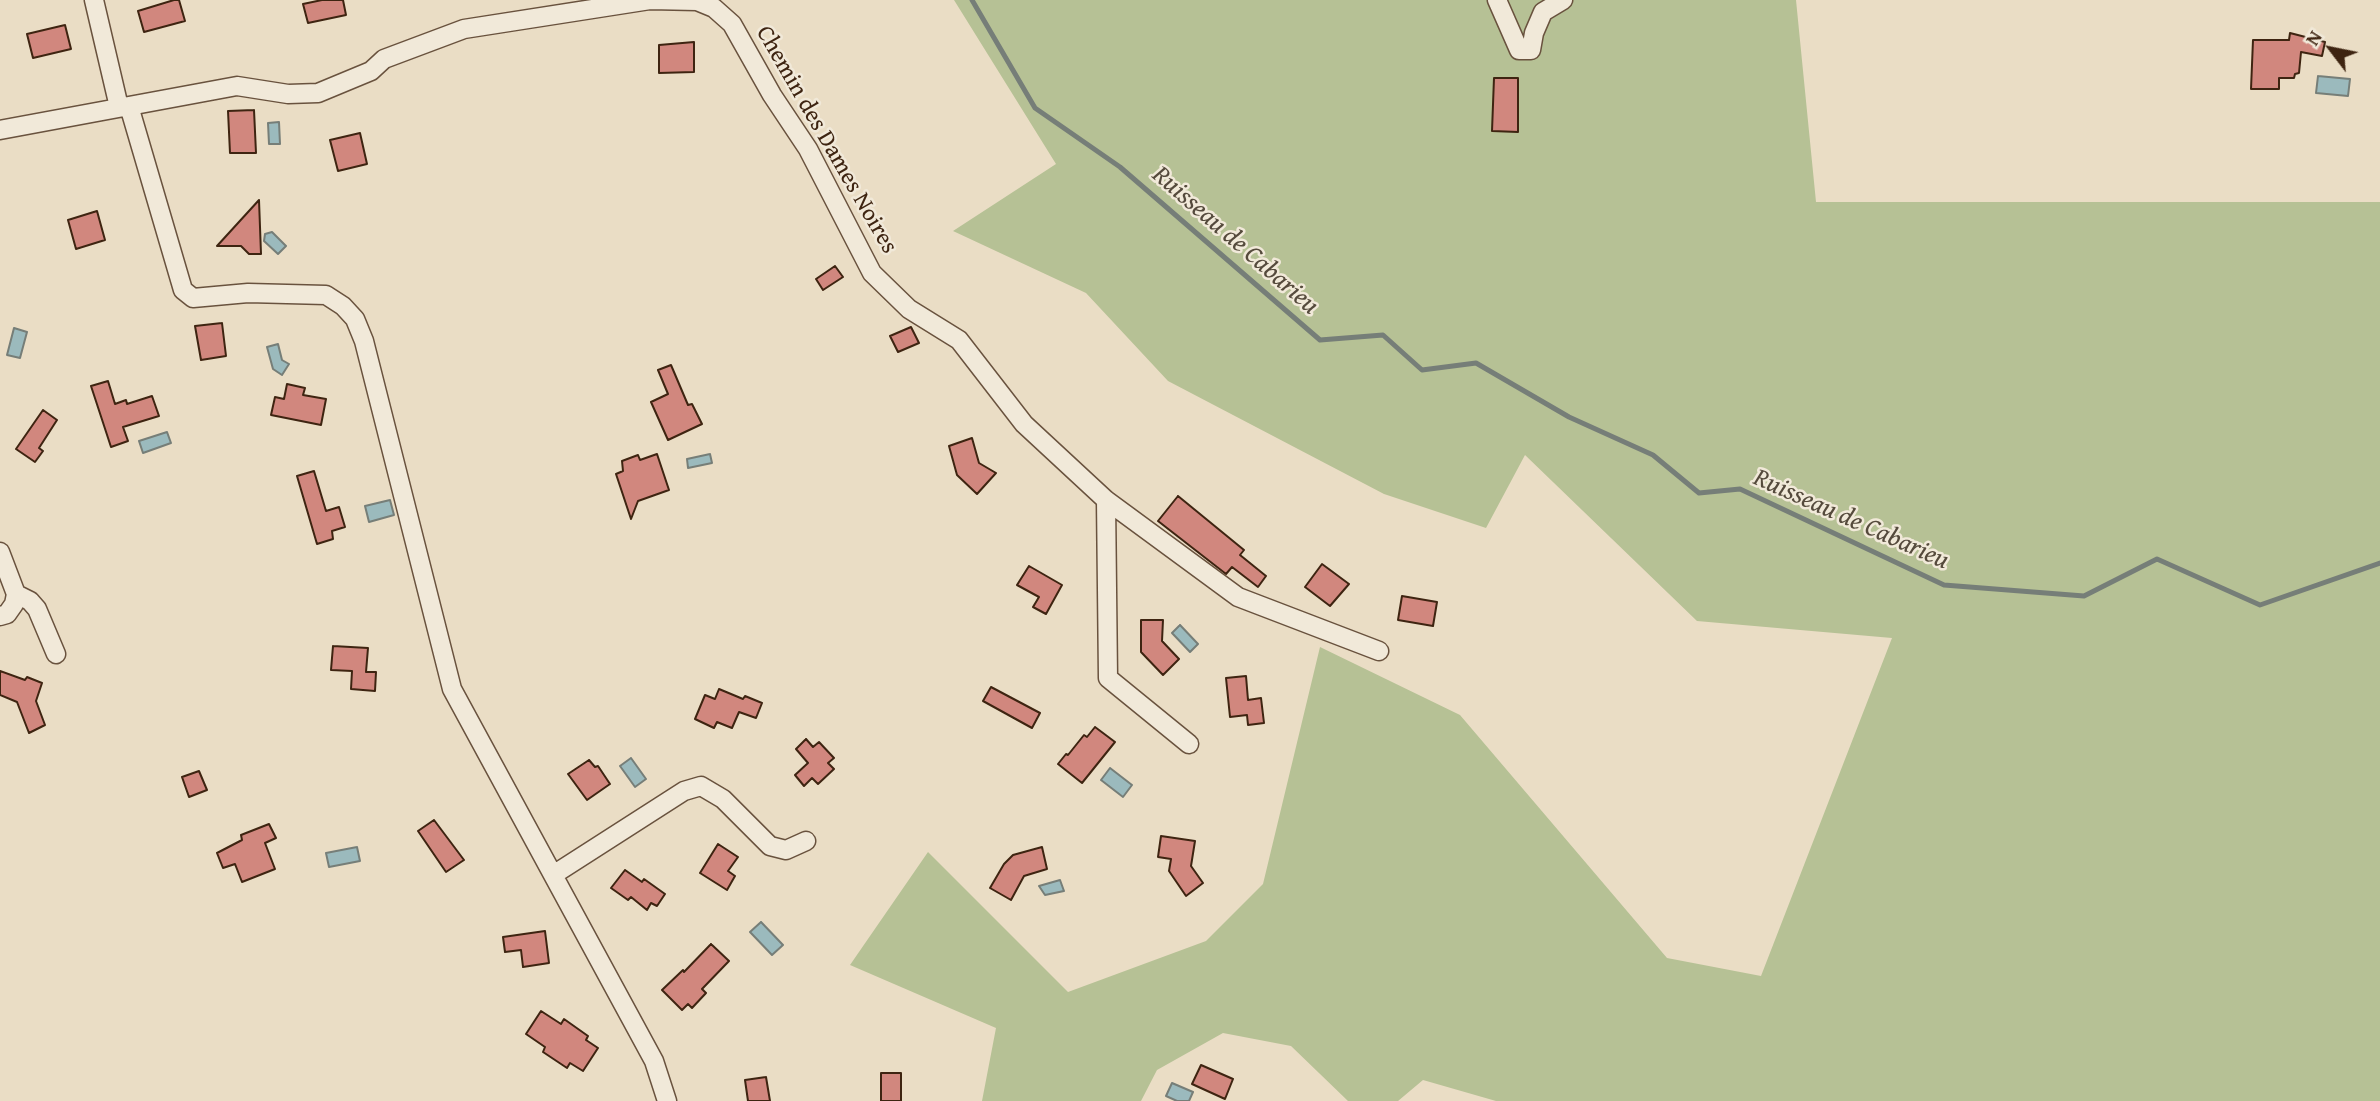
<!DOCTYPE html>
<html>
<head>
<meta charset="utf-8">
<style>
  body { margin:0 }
  #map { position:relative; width:2380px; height:1101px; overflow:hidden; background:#eaddc5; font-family:"Gentium Book Plus",serif }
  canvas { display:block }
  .north { position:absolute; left:2296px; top:14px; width:70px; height:70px; -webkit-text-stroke:5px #f1e9d9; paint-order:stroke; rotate:302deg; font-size:19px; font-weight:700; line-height:28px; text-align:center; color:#3e2411 }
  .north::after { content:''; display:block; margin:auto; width:24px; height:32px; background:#3e2411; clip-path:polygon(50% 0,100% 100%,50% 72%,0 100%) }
</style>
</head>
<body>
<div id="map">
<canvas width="2380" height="1101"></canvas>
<div class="north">N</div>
</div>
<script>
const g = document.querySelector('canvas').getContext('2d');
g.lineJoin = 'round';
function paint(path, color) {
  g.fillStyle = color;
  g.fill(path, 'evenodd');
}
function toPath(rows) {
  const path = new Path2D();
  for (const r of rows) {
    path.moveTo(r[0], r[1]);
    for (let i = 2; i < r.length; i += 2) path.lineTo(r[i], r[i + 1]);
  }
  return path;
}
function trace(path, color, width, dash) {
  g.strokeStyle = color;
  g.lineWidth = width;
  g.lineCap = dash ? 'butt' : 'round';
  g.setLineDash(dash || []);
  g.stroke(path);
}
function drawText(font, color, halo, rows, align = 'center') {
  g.font = font + ' "Gentium Book Plus",serif';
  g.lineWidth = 5;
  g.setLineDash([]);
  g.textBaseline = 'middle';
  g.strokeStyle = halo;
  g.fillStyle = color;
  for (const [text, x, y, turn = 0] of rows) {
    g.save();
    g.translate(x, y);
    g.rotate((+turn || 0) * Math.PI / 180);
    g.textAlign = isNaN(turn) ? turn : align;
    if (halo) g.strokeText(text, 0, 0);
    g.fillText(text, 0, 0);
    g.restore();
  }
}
paint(toPath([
  [954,0,1796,0,1816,202,2380,202,2380,1101,1496,1101,1423,1080,1398,1101,1348,1101,1291,1046,1223,1033,1157,1070,1141,1101,982,1101,996,1028,850,965,928,852,1068,992,1206,941,1263,884,1320,647,1460,715,1667,958,1761,976,1892,638,1697,621,1525,455,1486,528,1384,494,1168,381,1086,293,953,231,1056,164]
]), '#b6c195');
const water = toPath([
  [2318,76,2350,79,2348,96,2316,93,2318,76],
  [279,122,280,144,269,144,268,123,279,122],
  [272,232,286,246,278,254,264,241,265,234,272,232],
  [14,328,27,332,20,358,7,355,14,328],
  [278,344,282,360,289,364,282,375,273,369,267,347,278,344],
  [167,432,171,443,143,453,139,441,167,432],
  [710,454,712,463,688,468,687,459,710,454],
  [390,500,394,515,369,522,365,506,390,500],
  [1180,625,1198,644,1190,652,1172,633,1180,625],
  [631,758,646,779,635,787,620,766,631,758],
  [1110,768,1132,785,1123,797,1101,780,1110,768],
  [357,847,360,861,329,867,326,853,357,847],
  [1060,880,1064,891,1045,895,1039,886,1060,880],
  [761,922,783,945,772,955,750,932,761,922],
  [1172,1083,1193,1092,1189,1101,1177,1101,1166,1096,1172,1083]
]);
paint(water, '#9bbabd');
trace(water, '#767e78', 2);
trace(toPath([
  [972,0,1035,108,1120,167,1320,340,1383,335,1422,370,1476,363,1569,417,1653,455,1699,493,1740,489,1944,585,2084,596,2157,559,2260,605,2380,563]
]), '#767e78', 5);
const building = toPath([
  [174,0,179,0,185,21,144,32,138,11,174,0],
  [322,0,343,0,346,15,308,23,303,4,322,0],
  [65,25,71,49,33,58,27,34,65,25],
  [2290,33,2325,42,2322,56,2301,52,2299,73,2295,74,2294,78,2279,78,2279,89,2251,89,2253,40,2289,40,2290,33],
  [694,42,694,72,659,73,659,45,694,42],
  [1494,78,1518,78,1518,132,1492,131,1494,78],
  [254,110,256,153,230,153,228,111,254,110],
  [360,133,367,164,338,171,330,140,360,133],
  [259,200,261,254,249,254,241,246,217,246,259,200],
  [97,211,105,240,76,249,68,220,97,211],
  [835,266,843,277,823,290,816,279,835,266],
  [222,323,226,356,201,360,195,326,222,323],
  [911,327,919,343,898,352,890,336,911,327],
  [671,365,688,405,692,404,702,424,668,440,651,402,668,394,658,370,671,365],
  [108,381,115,404,126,400,127,404,152,396,159,416,123,427,128,441,111,447,91,386,108,381],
  [287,384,305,388,303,395,326,399,321,425,271,415,275,397,284,399,287,384],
  [43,410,57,420,39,448,43,451,35,462,16,449,43,410],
  [972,438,979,463,996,473,977,494,957,475,949,446,972,438],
  [657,454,669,490,638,501,631,519,616,474,623,471,622,461,638,455,640,460,657,454],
  [314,471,326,511,339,507,345,527,332,531,333,539,317,544,297,476,314,471],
  [1178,496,1244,550,1240,555,1266,576,1258,587,1232,567,1226,574,1158,521,1178,496],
  [1322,564,1349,584,1330,606,1305,587,1322,564],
  [1029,566,1062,585,1046,614,1033,607,1039,597,1017,585,1029,566],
  [1402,596,1437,602,1433,626,1398,620,1402,596],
  [1141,620,1163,620,1162,641,1179,659,1163,675,1141,652,1141,620],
  [333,646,368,648,366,672,376,672,375,691,351,689,352,671,331,670,333,646],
  [0,671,25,680,27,677,42,683,36,701,45,725,29,733,17,702,0,695,0,671],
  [1246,676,1248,700,1261,698,1264,723,1248,725,1247,715,1230,717,1226,678,1246,676],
  [991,687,1040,713,1032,728,983,701,991,687],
  [719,689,743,699,745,696,762,703,756,718,739,712,732,728,717,722,714,728,695,719,705,695,715,699,719,689],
  [1095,727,1115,742,1082,783,1058,764,1066,754,1068,755,1084,735,1087,737,1095,727],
  [806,739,813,747,819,742,834,758,828,763,834,769,818,784,812,778,804,786,795,775,808,763,796,749,806,739],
  [589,760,595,767,598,766,610,784,587,800,568,774,589,760],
  [199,771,207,790,189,797,182,777,199,771],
  [434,820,464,860,446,872,418,831,434,820],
  [269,824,276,838,265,843,275,869,242,882,235,864,223,868,217,853,242,840,241,835,269,824],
  [1161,836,1195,841,1191,866,1203,883,1186,896,1169,871,1171,859,1158,857,1161,836],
  [718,844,738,857,728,871,735,876,727,890,700,873,718,844],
  [1042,847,1047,869,1024,876,1011,900,990,888,1004,864,1013,855,1042,847],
  [625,870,642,882,644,879,665,894,657,906,651,903,647,910,631,897,628,900,611,888,625,870],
  [545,931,549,963,523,967,521,950,505,952,503,937,545,931],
  [711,944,729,961,702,989,706,993,692,1008,688,1004,682,1010,662,990,683,970,684,972,711,944],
  [541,1011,561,1024,564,1019,588,1036,586,1040,598,1048,583,1071,570,1063,567,1068,543,1052,545,1047,526,1034,541,1011],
  [1201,1065,1233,1079,1225,1099,1192,1084,1201,1065],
  [881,1073,901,1073,901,1101,881,1101,881,1073],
  [766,1077,770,1101,748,1101,745,1080,766,1077]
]);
paint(building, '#d1877e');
trace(building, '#3e2411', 2);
const minor = toPath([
  [94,0,119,107],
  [1497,0,1519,50,1531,50,1534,33,1543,12,1563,0],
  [129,106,183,290,193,298,248,293,326,295,343,306,355,319,364,341,452,689,654,1061,667,1101],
  [0,130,237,86,288,94,318,93,371,71,384,59,464,29,650,0,697,1,714,8,732,24,772,95,808,149,872,273,909,309,959,340,1024,424,1106,500,1238,597,1379,651],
  [1106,500,1108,678,1189,744],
  [0,552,16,594,14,604,7,614,0,616],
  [16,594,30,601,37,609,56,654],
  [553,875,684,791,701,786,723,799,770,846,786,850,806,841]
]);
trace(minor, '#69523e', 21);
trace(minor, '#f1e9d9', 18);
drawText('24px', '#3e2411', '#f1e9d9', [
  ["Chemin des Dames Noires",826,140,60]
]);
drawText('italic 26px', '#554a3c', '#f1e9d9', [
  ["Ruisseau de Cabarieu",1235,241,41],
  ["Ruisseau de Cabarieu",1851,520,24]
]);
</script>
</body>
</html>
